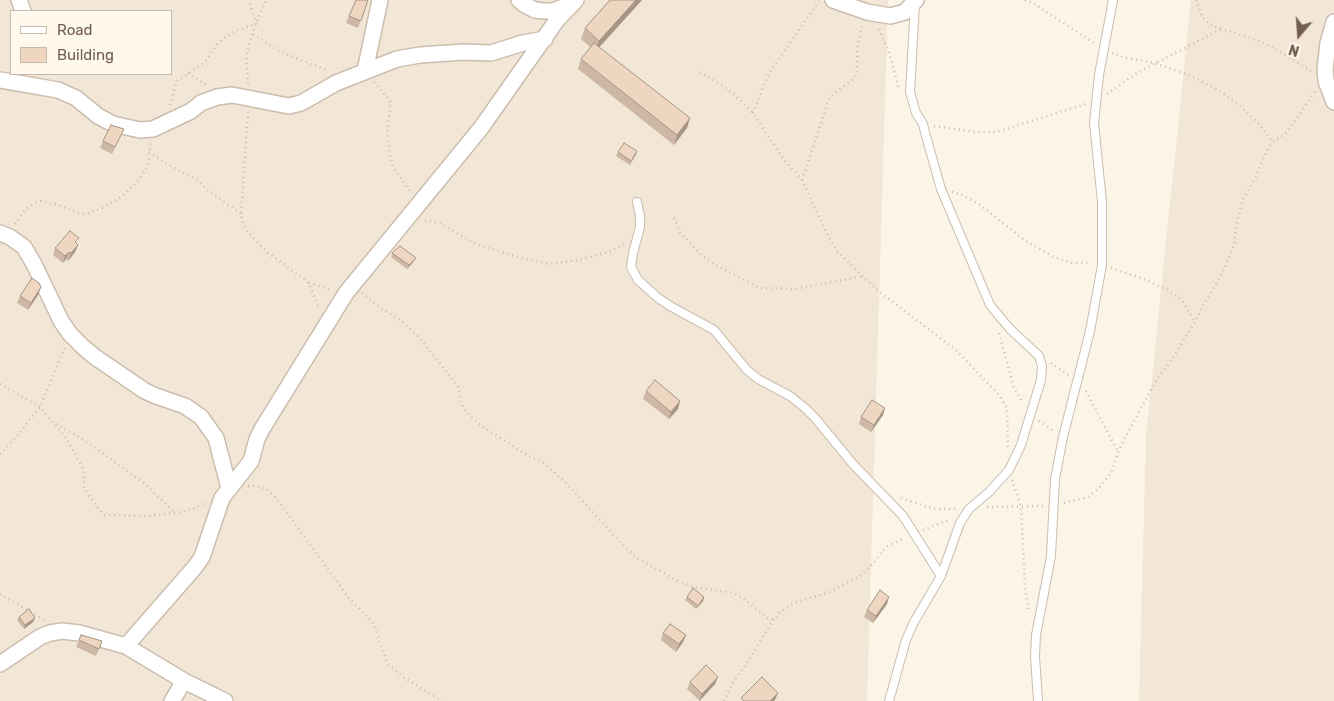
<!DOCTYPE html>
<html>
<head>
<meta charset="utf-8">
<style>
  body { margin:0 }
  #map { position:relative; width:1334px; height:701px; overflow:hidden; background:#fbf5e7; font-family:Rubik,sans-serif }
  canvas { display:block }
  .legend { position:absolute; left:10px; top:10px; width:162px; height:65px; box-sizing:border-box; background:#fef8ed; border:1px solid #c6baad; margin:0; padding:6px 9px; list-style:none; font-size:15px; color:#735d4d }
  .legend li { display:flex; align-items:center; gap:10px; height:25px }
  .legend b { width:25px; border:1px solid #c6baad }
  .north { position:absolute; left:1274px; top:10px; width:50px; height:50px; -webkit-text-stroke:4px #fef8ed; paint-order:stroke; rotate:198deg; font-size:14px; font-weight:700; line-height:20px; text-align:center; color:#735d4d }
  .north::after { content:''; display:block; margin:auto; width:18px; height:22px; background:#735d4d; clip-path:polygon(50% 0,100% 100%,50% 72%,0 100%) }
</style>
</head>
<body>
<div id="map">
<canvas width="1334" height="701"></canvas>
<ul class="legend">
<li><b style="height:6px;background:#fff"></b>Road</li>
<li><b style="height:14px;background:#eed6c0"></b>Building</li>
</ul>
<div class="north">N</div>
</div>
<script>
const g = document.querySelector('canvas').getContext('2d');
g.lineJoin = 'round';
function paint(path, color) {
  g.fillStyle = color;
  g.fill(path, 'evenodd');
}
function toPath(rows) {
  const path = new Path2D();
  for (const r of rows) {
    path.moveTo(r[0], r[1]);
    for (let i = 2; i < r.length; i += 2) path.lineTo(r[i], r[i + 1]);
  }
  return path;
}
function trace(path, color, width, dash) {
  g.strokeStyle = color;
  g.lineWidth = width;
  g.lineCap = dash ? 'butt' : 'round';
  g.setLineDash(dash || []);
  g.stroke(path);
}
paint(toPath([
  [0,0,888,0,867,701,0,701],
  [11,11,171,11,171,74,11,74],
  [1191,0,1334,0,1334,701,1139,701,1146,435]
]), '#f2e7d6');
const lane = toPath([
  [637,202,640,216,640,227,633,253,631,267,638,280,658,298,670,306,714,330,747,370,758,379,790,396,805,408,816,419,852,463,903,516,941,576],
  [889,701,906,640,914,622,941,576,960,523,969,509,989,492,1009,470,1021,445,1041,380,1042,366,1039,356,1010,329,990,305,941,189,926,136,923,124,916,113,910,92,915,4],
  [1038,701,1035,656,1036,635,1051,556,1055,479,1063,437,1090,331,1102,265,1102,202,1094,123,1099,75,1113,0]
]);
const street = toPath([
  [19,0,23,11],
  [519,0,525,5,535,10,543,11,553,11,571,4],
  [833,0,867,12,890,16,905,12,916,0],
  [1334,22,1328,43,1325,69,1326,81,1334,102],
  [365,71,380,0],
  [0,80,58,90,76,98,98,116,113,124,140,130,153,129,191,111,201,103,217,97,232,95,289,106,301,103,336,83,397,59,420,55,464,52,491,53,523,43,545,39],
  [0,233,10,237,24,247,34,264,61,321,70,334,83,347,95,357,145,391,156,396,185,406,201,417,216,438,229,488],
  [126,646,195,567,202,557,222,498,251,461,257,439,262,429,346,293,481,128,557,20,576,0],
  [0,664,40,637,50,633,62,631,79,633,126,646,184,681,225,701],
  [172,701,184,681]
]);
trace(lane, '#ccbdae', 10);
trace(street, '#ccbdae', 18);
trace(toPath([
  [1025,0,1033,3,1094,43],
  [1196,0,1202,17,1212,26,1250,38,1266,44,1287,56,1311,71],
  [879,29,890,55,899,90],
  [253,34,279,51,328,71],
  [1112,53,1126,58,1154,63,1189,75,1220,91,1239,105,1257,122,1273,142],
  [700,72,723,86,738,98,753,113,784,160,802,180,824,228,836,250,876,289,957,351,999,395,1007,408,1008,447],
  [188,73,208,86],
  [374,82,391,102,387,135,390,154,393,167,410,191],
  [248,84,246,56,252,34,266,0],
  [1107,94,1137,73,1221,29],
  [170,105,177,81,204,63,219,42,235,31,256,24,249,0],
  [248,112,241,214,243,223,248,232,267,252,309,283,319,309],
  [753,113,765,82,772,69,819,1],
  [934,126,976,132,996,132,1086,104],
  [149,152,165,163,199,181,205,188,241,214],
  [802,180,830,97,851,81,855,77,857,70,857,49,862,24],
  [952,192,962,195,979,204,1024,240,1056,258,1073,263,1091,263],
  [674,218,680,232,701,255,719,267,760,288,795,289,863,276],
  [425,220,440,223,475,244,525,259,551,264,578,260,609,252,625,244],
  [15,224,25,210,34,203,41,201,59,205,78,213,87,214,102,208,121,197,136,183,148,166,151,142],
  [1111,268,1144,279,1168,290,1182,300,1195,322],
  [309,283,332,290],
  [362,293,382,309,400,320,417,335,458,386,460,400,464,409,470,416,483,427,527,455,544,463,567,484,620,542,637,558,678,581,694,587,734,593,745,600,769,619,774,619,780,612,794,603,830,592,860,576,870,567,886,547,904,538],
  [999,333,1014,388,1023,403],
  [1051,363,1070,376],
  [0,384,40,407,66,438,84,470,84,488,99,510,105,515,146,516,176,513,193,509,205,503],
  [1086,391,1118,452],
  [1039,421,1054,431],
  [56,424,81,438,144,483,175,513],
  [0,454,18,435,40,407,65,347],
  [1012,480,1021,507,1025,587,1029,612],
  [248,486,257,486,267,489,276,498,349,598,374,624,387,663,403,677,442,701],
  [901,498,934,509,956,509],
  [1064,503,1088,497,1098,489,1111,473,1118,452,1136,417,1159,376,1168,365,1195,322,1202,307,1216,284,1225,267,1234,245,1238,217,1243,199,1255,179,1268,148,1273,142,1285,134,1299,116,1315,91],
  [987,507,1043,506],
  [923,530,951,519],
  [0,594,46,621],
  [724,701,733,682,745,666,774,619]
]), '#d3b9a3', 2.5, [1, 4]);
trace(lane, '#fff', 8);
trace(street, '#fff', 15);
paint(toPath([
  [356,0,368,0,358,28,346,23],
  [610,0,642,0,599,47,690,118,687,128,674,145,578,69,581,59,590,47,581,39,585,28],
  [121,136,112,154,100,148,103,141],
  [637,151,636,155,630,165,616,156,618,152],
  [77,244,78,245,75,252,68,261,66,259,63,263,53,255,55,248],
  [392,253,416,258,414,261,407,269,391,257],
  [41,287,38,295,28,310,17,303,20,296],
  [646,391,678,409,669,419,643,399],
  [885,408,883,415,871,432,859,424,861,417],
  [687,597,704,597,703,601,696,609,685,600],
  [887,604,873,623,864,617,867,610],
  [19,617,35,618,33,622,24,629,17,620],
  [663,633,686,635,683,642,676,652,661,640],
  [81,635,102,641,96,656,76,647],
  [718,677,715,684,700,701,687,689,690,682]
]), '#cdb8a5');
paint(toPath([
  [636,0,642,0,595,52,599,41],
  [690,118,687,128,674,145,677,135],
  [78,245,75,252,68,261,71,253],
  [69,252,66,259,63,263,65,256],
  [416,258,414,261,407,269,409,265],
  [41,287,38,295,28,310,31,303],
  [680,401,678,409,669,419,671,412],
  [885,408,883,415,871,432,874,425],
  [704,597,703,601,696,609],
  [889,597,887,604,873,623,876,616],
  [35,618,33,622,24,629,25,625],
  [686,635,683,642,676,652,679,644],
  [718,677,715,684,699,701,702,694],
  [778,693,775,700,774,701,770,701]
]), '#a79686');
const building = toPath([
  [356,0,368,0,361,21,349,16,356,0],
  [610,0,636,0,599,41,585,28,610,0],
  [594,43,690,118,677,135,581,59,594,43],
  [111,125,124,129,115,147,103,141,111,125],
  [624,143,637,151,631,161,618,152,624,143],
  [70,231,79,238,75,242,78,245,71,253,69,252,65,256,55,248,70,231],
  [400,246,416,258,409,265,392,253,400,246],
  [32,278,39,283,41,287,31,303,20,296,32,278],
  [655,380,680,401,671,412,646,391,655,380],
  [872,400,885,408,874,425,861,417,872,400],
  [693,588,704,597,698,606,687,597,693,588],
  [880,590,889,597,876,616,867,610,880,590],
  [29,609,35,618,25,625,19,617,29,609],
  [670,624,686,635,679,644,663,633,670,624],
  [81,635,102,641,99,649,79,640,81,635],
  [706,665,718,677,702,694,690,682,706,665],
  [762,677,778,693,770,701,744,701,741,698,762,677]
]);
paint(building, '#eed6c0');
trace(building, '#a79686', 1);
</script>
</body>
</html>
